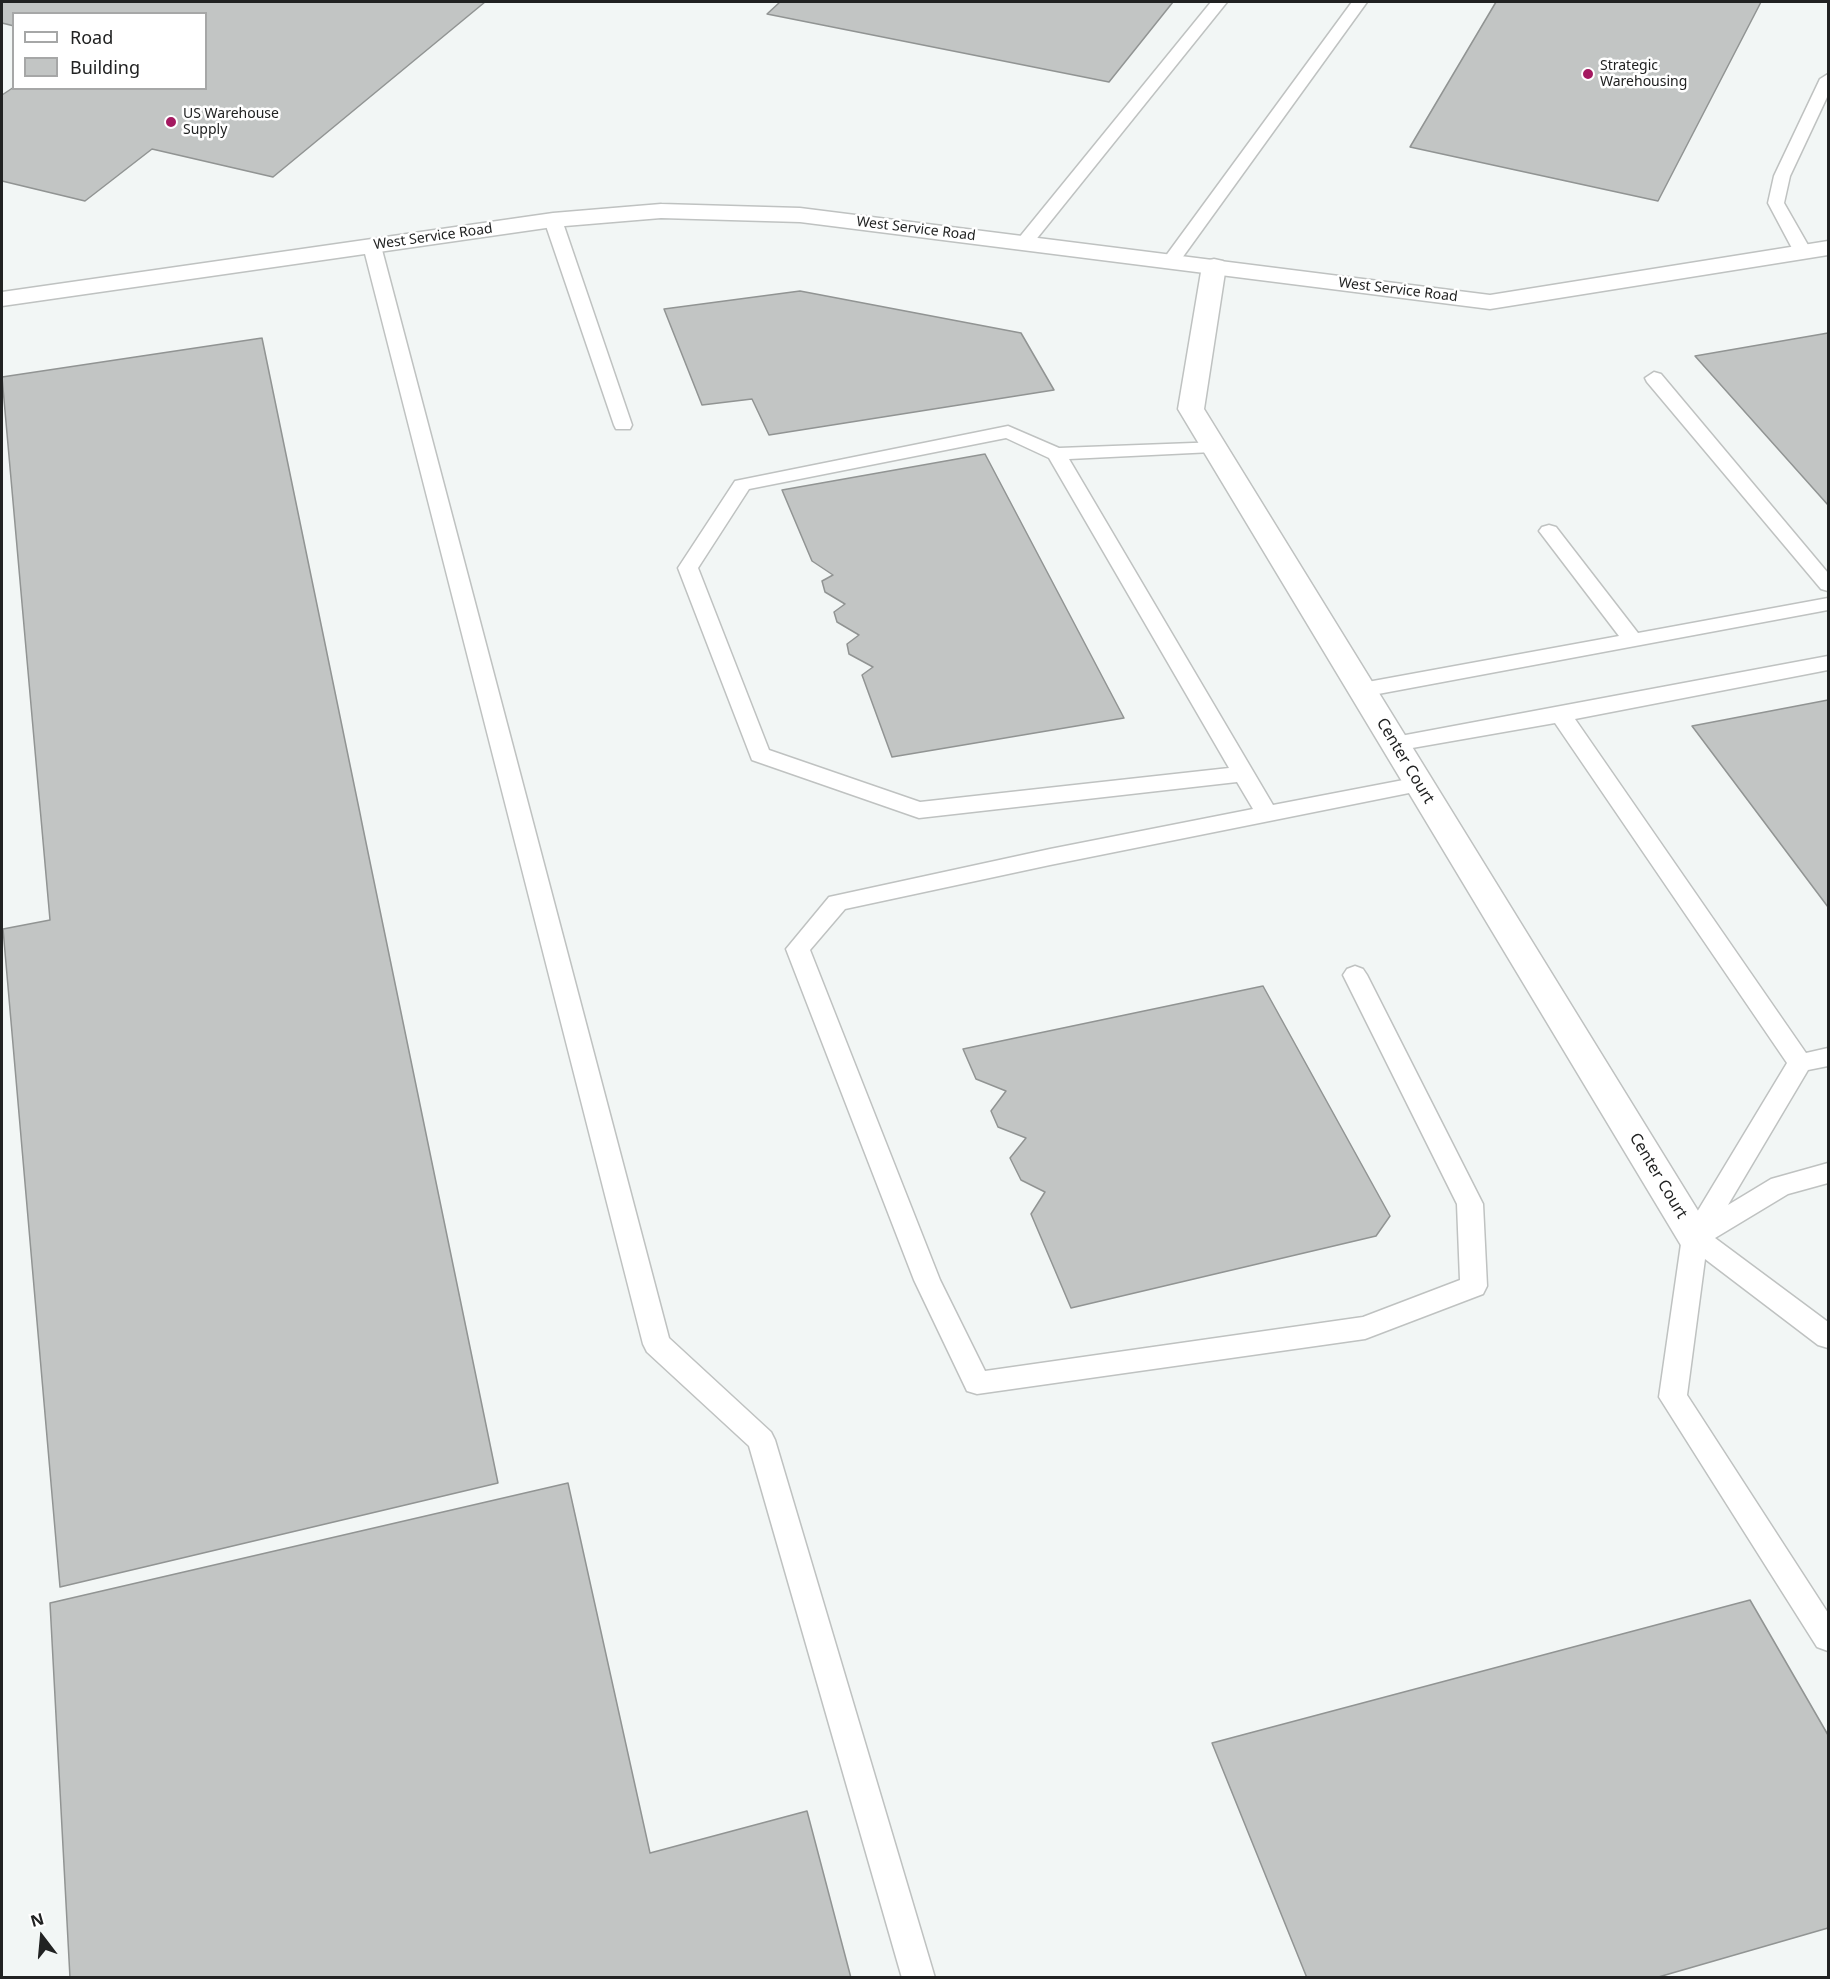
<!DOCTYPE html>
<html>
<head>
<meta charset="utf-8">
<style>
  body { margin:0 }
  #map { position:relative; width:1830px; height:1979px; overflow:hidden; background:#f2f6f5; font-family:"Noto Sans",sans-serif }
  canvas { display:block }
  .frame { position:absolute; inset:0; border:3px solid #212222; pointer-events:none }
  .legend { position:absolute; left:12px; top:12px; width:195px; height:78px; box-sizing:border-box; background:#fff; border:2px solid #a6a7a7; margin:0; padding:8px 10px; list-style:none; font-size:18px; color:#212222 }
  .legend li { display:flex; align-items:center; gap:12px; height:30px }
  .legend b { width:30px; border:2px solid #a6a7a7 }
  .north { position:absolute; left:12px; top:1907px; width:60px; height:60px; -webkit-text-stroke:4px #fff; paint-order:stroke; rotate:344deg; font-size:16px; font-weight:700; line-height:24px; text-align:center; color:#212222 }
  .north::after { content:''; display:block; margin:auto; width:21px; height:27px; background:#212222; clip-path:polygon(50% 0,100% 100%,50% 72%,0 100%) }
</style>
</head>
<body>
<div id="map">
<canvas width="1830" height="1979"></canvas>
<div class="frame"></div>
<ul class="legend">
<li><b style="height:8px;background:#fff"></b>Road</li>
<li><b style="height:16px;background:#c2c5c4"></b>Building</li>
</ul>
<div class="north">N</div>
</div>
<script>
const g = document.querySelector('canvas').getContext('2d');
g.lineJoin = 'round';
function paint(path, color) {
  g.fillStyle = color;
  g.fill(path, 'evenodd');
}
function toPath(rows) {
  const path = new Path2D();
  for (const r of rows) {
    path.moveTo(r[0], r[1]);
    for (let i = 2; i < r.length; i += 2) path.lineTo(r[i], r[i + 1]);
  }
  return path;
}
function trace(path, color, width, dash) {
  g.strokeStyle = color;
  g.lineWidth = width;
  g.lineCap = dash ? 'butt' : 'round';
  g.setLineDash(dash || []);
  g.stroke(path);
}
function drawText(font, color, halo, rows, align = 'center') {
  g.font = font + ' "Noto Sans",sans-serif';
  g.lineWidth = 5;
  g.setLineDash([]);
  g.textBaseline = 'middle';
  g.strokeStyle = halo;
  g.fillStyle = color;
  for (const [text, x, y, turn = 0] of rows) {
    g.save();
    g.translate(x, y);
    g.rotate((+turn || 0) * Math.PI / 180);
    g.textAlign = isNaN(turn) ? turn : align;
    if (halo) g.strokeText(text, 0, 0);
    g.fillText(text, 0, 0);
    g.restore();
  }
}
const building = toPath([
  [2,2,485,2,273,177,152,149,85,201,2,181,2,95,14,87,206,88,206,14,14,14,14,26,2,23,2,2],
  [780,2,1173,2,1109,82,767,14,780,2],
  [1496,2,1761,2,1658,201,1410,147,1496,2],
  [800,291,1021,333,1054,390,769,435,752,399,702,405,664,309,800,291],
  [1828,333,1828,505,1695,356,1828,333],
  [262,338,498,1483,60,1587,3,929,50,920,2,377,262,338],
  [985,454,1124,718,892,757,862,675,873,667,849,654,847,644,859,635,837,622,834,612,845,604,825,592,822,581,833,575,812,561,782,490,985,454],
  [1828,700,1828,907,1692,726,1828,700],
  [1263,986,1390,1216,1376,1236,1071,1308,1031,1214,1045,1192,1021,1180,1010,1158,1026,1138,998,1127,991,1111,1006,1091,976,1079,963,1049,1263,986],
  [568,1483,650,1853,807,1811,851,1978,70,1978,50,1603,568,1483],
  [1750,1600,1828,1735,1828,1928,1655,1978,1307,1978,1212,1743,1750,1600]
]);
paint(building, '#c2c5c4');
trace(building, '#919493', 1.5);
const service = toPath([
  [1211,2,1227,2,1030,247,1018,247,1015,243,1018,239,1211,2],
  [1352,2,1367,2,1177,265,1165,265,1162,261,1165,257,1352,2],
  [1828,74,1828,95,1790,176,1784,203,1812,252,1803,257,1794,252,1768,203,1774,176,1820,79,1828,74],
  [553,215,562,220,632,425,630,429,616,429,614,425,544,220,553,215],
  [372,241,381,246,669,1338,771,1432,775,1440,935,1978,902,1978,749,1446,647,1352,643,1344,363,246,372,241],
  [1654,372,1661,374,1828,573,1828,591,1821,589,1647,382,1645,378,1654,372],
  [1008,426,1059,448,1220,442,1223,446,1220,450,1213,452,1069,459,1273,805,1419,777,1427,779,1430,784,1427,789,1419,791,1050,865,845,909,810,950,940,1280,985,1371,1363,1317,1460,1280,1457,1204,1343,975,1347,969,1355,966,1363,969,1367,975,1483,1204,1487,1286,1483,1294,1365,1339,977,1394,967,1391,914,1280,786,949,829,897,1050,849,1253,809,1237,782,919,818,752,760,678,568,735,481,1008,426],
  [1006,438,1049,458,1229,768,920,802,769,750,698,568,749,489,1006,438],
  [1549,525,1556,527,1638,633,1828,598,1828,610,1362,697,1354,695,1351,690,1354,685,1362,683,1619,636,1539,531,1542,527,1549,525],
  [1828,656,1828,670,1575,719,1806,1053,1828,1048,1828,1066,1808,1070,1728,1205,1771,1179,1828,1163,1828,1183,1788,1194,1715,1238,1828,1322,1828,1348,1818,1345,1705,1259,1687,1395,1828,1613,1828,1651,1817,1647,1659,1397,1682,1237,1787,1063,1555,723,1395,751,1387,749,1384,744,1387,739,1395,737,1828,656]
]);
const minor = toPath([
  [1214,259,1223,261,1226,266,1204,409,1708,1227,1713,1237,1708,1247,1695,1251,1682,1247,1178,409,1202,266,1205,261,1214,259]
]);
const tertiary = toPath([
  [661,204,800,208,1490,295,1828,241,1828,255,1490,309,800,222,661,218,553,227,2,306,2,292,553,213,661,204]
]);
trace(service, '#bfc2c1', 3);
trace(minor, '#bfc2c1', 3);
trace(tertiary, '#bfc2c1', 3);
paint(service, '#fff');
paint(minor, '#fff');
paint(tertiary, '#fff');
for (const [x, y, r, color] of [
  [1588,74,6,"#a41960"],
  [171,122,6,"#a41960"]
]) {
  const dot = new Path2D();
  dot.arc(x, y, r, 0, 2 * Math.PI);
  g.fillStyle = color;
  g.fill(dot);
  trace(dot, '#fff', 2);
}
drawText('14px', '#212222', '#fff', [
  ["Strategic",1600,66],
  ["Warehousing",1600,82],
  ["US Warehouse",183,114],
  ["Supply",183,130]
], 'left');
drawText('14px', '#212222', '#fff', [
  ["West Service Road",916,229,7],
  ["West Service Road",433,237,-8],
  ["West Service Road",1398,290,7]
]);
drawText('16px', '#212222', '#fff', [
  ["Center Court",1405,761,59],
  ["Center Court",1658,1176,59]
]);
</script>
</body>
</html>
